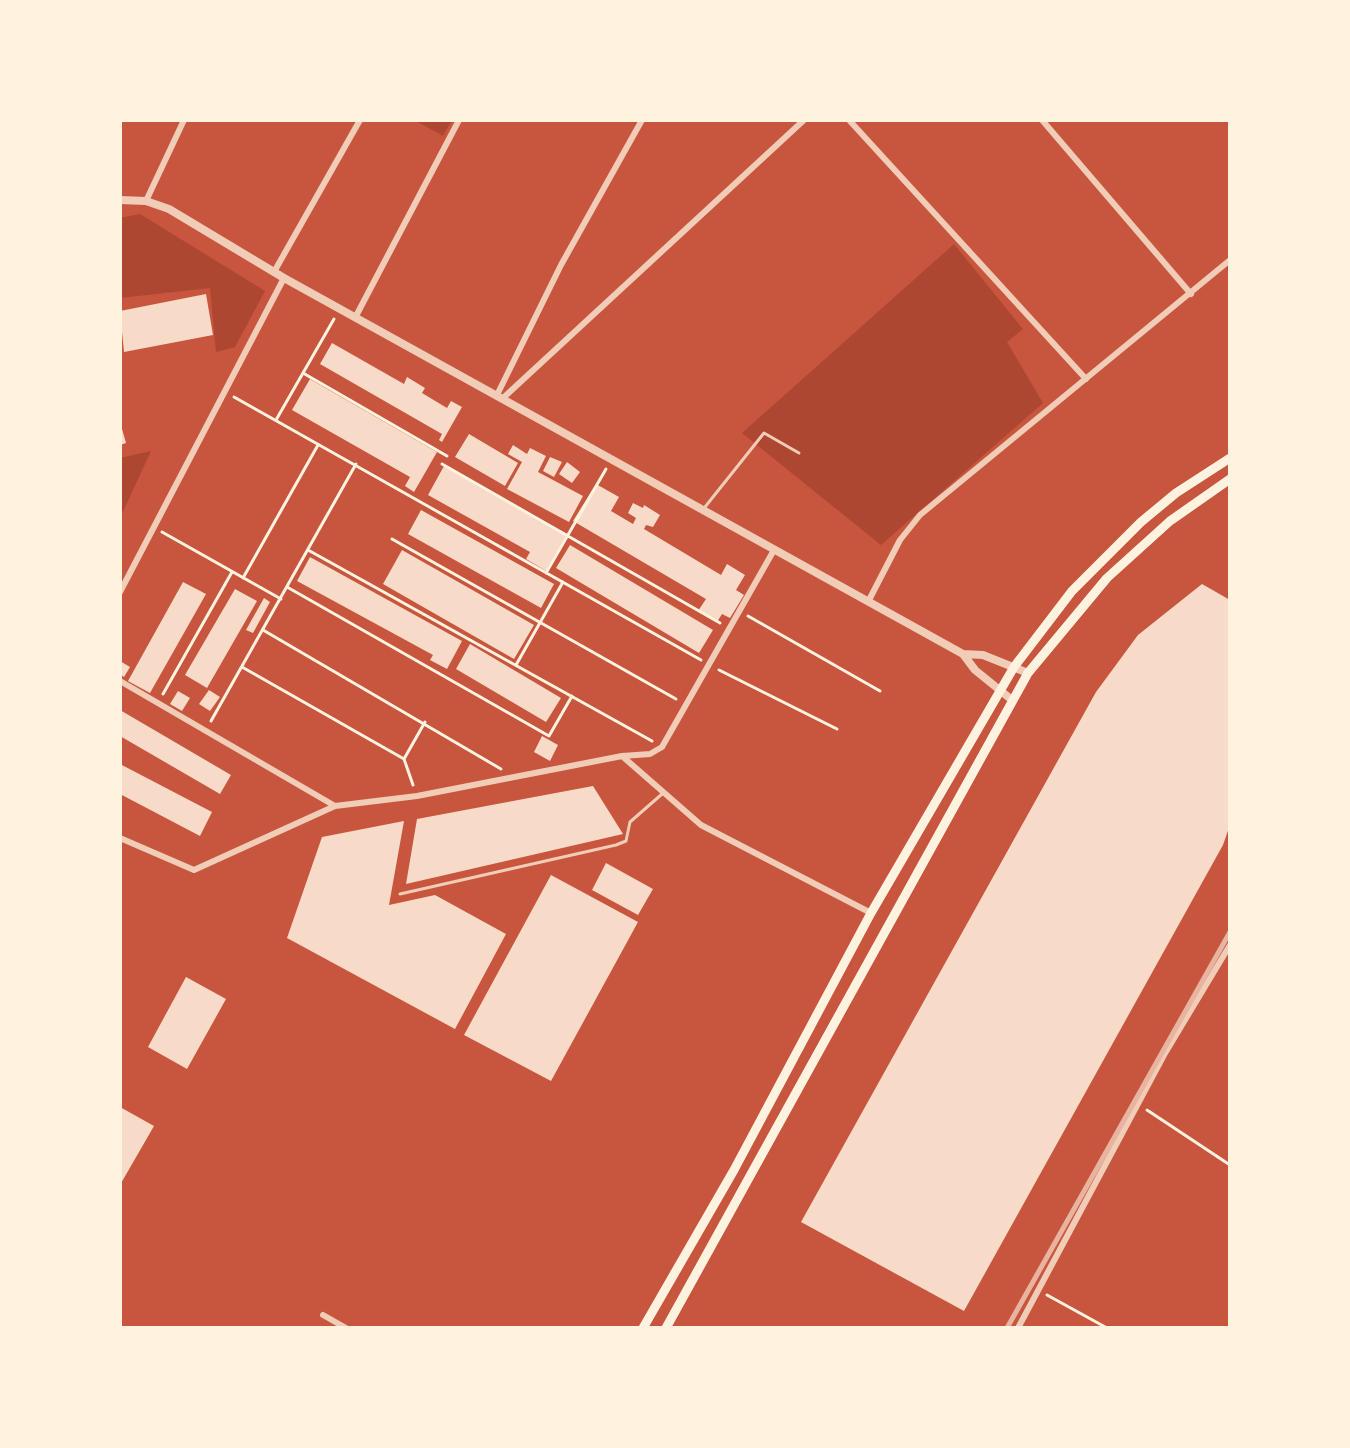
<!DOCTYPE html>
<html>
<head>
<meta charset="utf-8">
<style>
  body { margin:0 }
  #map { position:relative; width:1350px; height:1448px; overflow:hidden; background:#c8553d; font-family:Figtree,sans-serif }
  canvas { display:block }
  .frame { position:absolute; inset:0; border:122px solid #fff3e0; pointer-events:none }
</style>
</head>
<body>
<div id="map">
<canvas width="1350" height="1448"></canvas>
<div class="frame"></div>
</div>
<script>
const g = document.querySelector('canvas').getContext('2d');
g.lineJoin = 'round';
function paint(path, color) {
  g.fillStyle = color;
  g.fill(path, 'evenodd');
}
function toPath(rows) {
  const path = new Path2D();
  for (const r of rows) {
    path.moveTo(r[0], r[1]);
    for (let i = 2; i < r.length; i += 2) path.lineTo(r[i], r[i + 1]);
  }
  return path;
}
function trace(path, color, width, dash) {
  g.strokeStyle = color;
  g.lineWidth = width;
  g.lineCap = dash ? 'butt' : 'round';
  g.setLineDash(dash || []);
  g.stroke(path);
}
paint(toPath([
  [414,120,452,120,443,136],
  [140,214,265,291,235,347,216,352,210,288,120,298,120,218],
  [954,244,1023,329,1007,342,1043,403,881,545,742,433],
  [151,451,120,518,120,458]
]), '#ae4732');
paint(toPath([
  [206,294,213,335,124,352,120,311],
  [332,343,404,384,407,377,425,388,422,393,447,408,451,401,462,407,442,442,439,440,442,434,320,364],
  [310,379,437,452,414,492,405,486,410,477,292,410],
  [120,422,126,443,120,445],
  [469,434,518,463,505,486,455,457],
  [513,445,527,454,530,448,546,456,538,472,583,496,569,522,507,489,522,462,508,454],
  [550,457,562,462,554,477,543,471],
  [567,462,580,472,572,483,559,474],
  [444,466,567,534,546,571,526,559,530,552,428,495],
  [596,484,619,497,611,511,633,524,636,518,628,513,633,503,643,508,644,505,660,515,653,527,646,525,644,529,721,575,727,564,745,575,736,590,744,595,730,618,722,614,717,622,698,611,706,599,573,521],
  [421,510,554,584,541,608,408,534],
  [570,545,713,630,699,653,556,568],
  [402,550,534,625,514,659,383,584],
  [310,557,462,641,447,669,430,660,433,655,297,581],
  [183,582,206,594,150,693,128,681],
  [1202,584,1230,600,1230,825,1223,845,964,1311,801,1222,1096,692,1138,635],
  [235,589,257,601,207,688,185,675],
  [264,598,270,602,253,633,246,630],
  [470,644,561,698,546,722,456,669],
  [120,661,130,667,124,677,120,674],
  [209,690,220,697,210,711,199,704],
  [178,691,190,698,182,711,170,704],
  [120,710,231,775,220,794,120,736],
  [542,736,558,745,550,761,534,752],
  [120,764,212,812,200,836,120,794],
  [593,786,623,834,406,884,417,819],
  [404,821,389,905,435,895,506,934,455,1029,287,938,322,837],
  [606,863,653,889,638,915,592,890],
  [551,875,638,922,551,1081,464,1035],
  [186,977,226,999,187,1069,148,1047],
  [120,1107,154,1126,120,1185]
]), '#f7dbc8');
trace(toPath([
  [303,373,447,456],
  [234,397,701,660],
  [276,420,334,319],
  [442,464,720,623],
  [162,532,281,599],
  [392,539,676,699],
  [308,550,652,741],
  [546,573,606,469],
  [243,578,318,445],
  [287,587,549,736,572,696],
  [748,616,880,691],
  [263,630,501,769],
  [516,665,563,582],
  [242,667,404,759,413,785],
  [719,670,837,729],
  [163,694,232,572],
  [211,721,356,464],
  [404,759,425,722],
  [1147,1110,1230,1165],
  [1047,1295,1107,1328]
]), '#fff3e0', 3);
trace(toPath([
  [705,507,764,433,799,453],
  [400,894,616,845,626,841,630,822,662,794]
]), '#f1ccb7', 3);
trace(toPath([
  [849,120,1086,379],
  [1042,120,1191,294],
  [146,201,184,120],
  [274,272,360,120],
  [356,316,459,120],
  [497,395,561,265,642,120],
  [502,399,804,120],
  [120,592,284,278],
  [868,602,900,540,920,515,1230,260],
  [120,681,335,806],
  [622,756,650,754,662,747,774,550],
  [120,838,194,870,335,806,417,796,622,756,701,825,871,913],
  [323,1315,346,1328],
  [1018,1328,1164,1055,1230,945]
]), '#f1ccb7', 6);
trace(toPath([
  [120,200,146,201,169,209,284,278,963,654,983,655,1028,673],
  [963,654,975,670,1012,700]
]), '#f1ccb7', 8);
trace(toPath([
  [643,1328,734,1170,871,913,1014,667,1072,591,1141,522,1176,493,1230,458],
  [666,1328,1028,673,1107,578,1170,521,1230,479]
]), '#fff3e0', 9);
trace(toPath([
  [1007,1328,1230,932]
]), '#e9b49f', 5);
</script>
</body>
</html>
